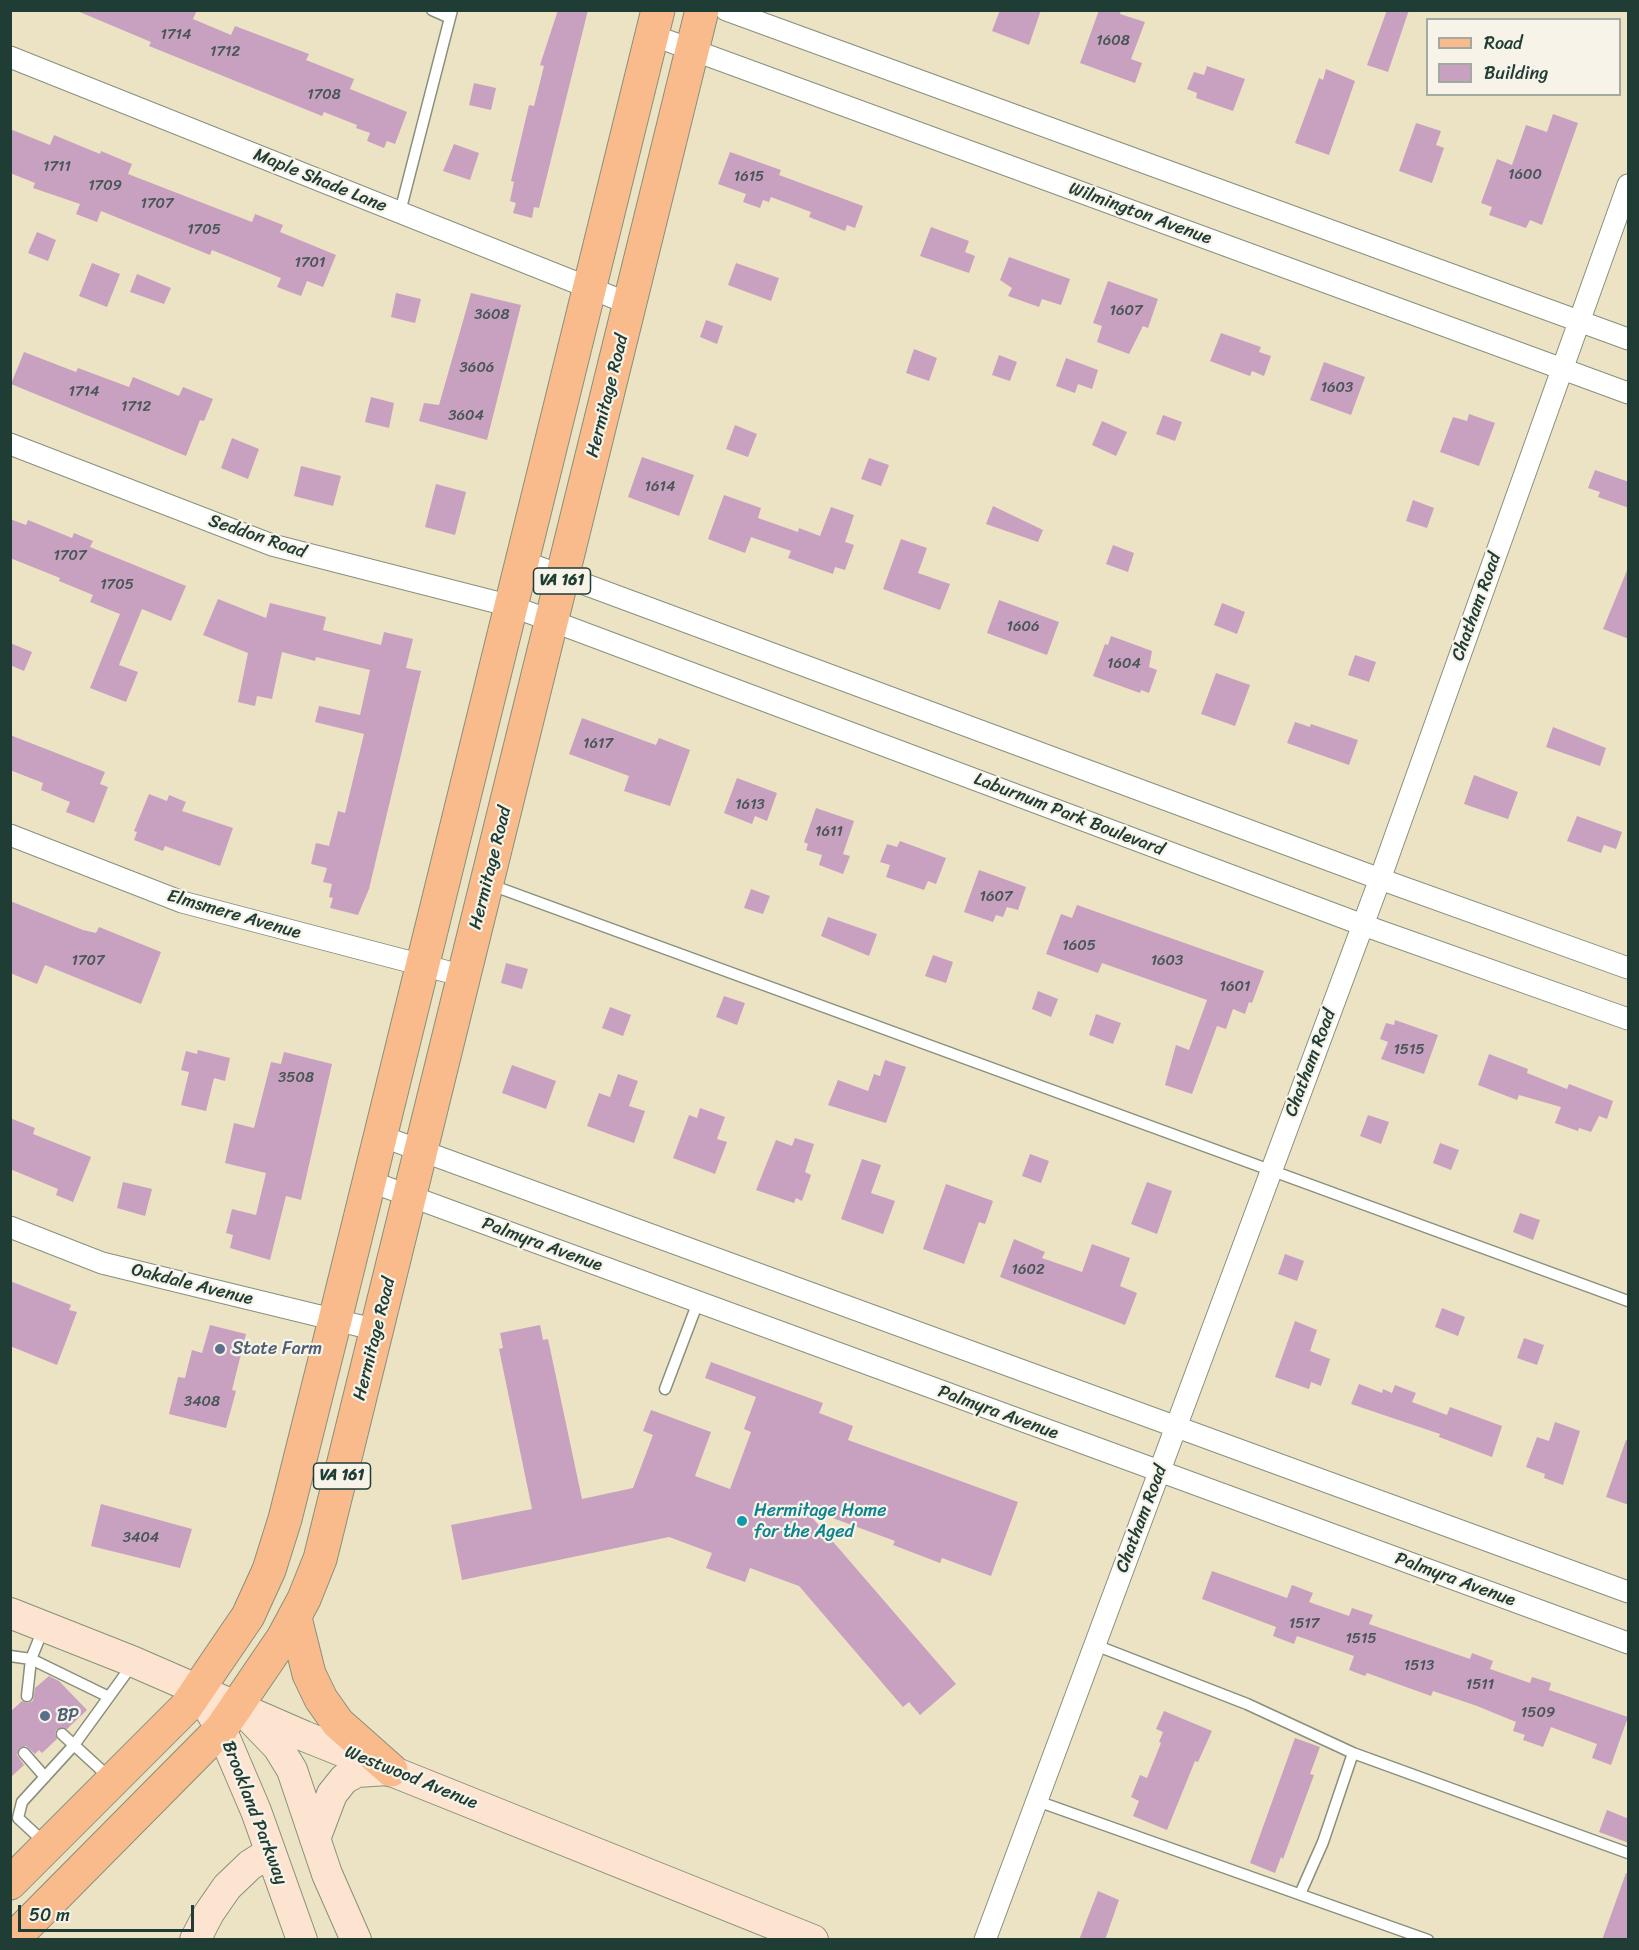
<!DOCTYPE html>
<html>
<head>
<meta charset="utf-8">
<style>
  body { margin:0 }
  #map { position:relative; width:1639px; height:1950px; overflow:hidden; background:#ece3c4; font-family:Sriracha,sans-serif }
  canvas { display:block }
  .frame { position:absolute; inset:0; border:12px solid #1f3d34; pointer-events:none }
  .legend { position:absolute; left:1426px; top:18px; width:195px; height:78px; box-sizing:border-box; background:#f7f3e8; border:2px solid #a1aaa0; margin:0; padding:8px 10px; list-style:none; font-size:18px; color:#1f3d34 }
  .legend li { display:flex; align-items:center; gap:12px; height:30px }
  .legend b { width:30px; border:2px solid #a1aaa0 }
  .scale { position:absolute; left:18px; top:1905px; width:176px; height:27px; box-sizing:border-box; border:3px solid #1f3d34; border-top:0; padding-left:8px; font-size:18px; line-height:21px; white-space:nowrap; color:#1f3d34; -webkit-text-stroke:4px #f7f3e8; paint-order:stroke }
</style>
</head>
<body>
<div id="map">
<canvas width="1639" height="1950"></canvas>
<div class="frame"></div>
<ul class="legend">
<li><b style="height:8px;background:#fabb8c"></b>Road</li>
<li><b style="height:16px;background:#c8a1c0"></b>Building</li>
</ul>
<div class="scale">50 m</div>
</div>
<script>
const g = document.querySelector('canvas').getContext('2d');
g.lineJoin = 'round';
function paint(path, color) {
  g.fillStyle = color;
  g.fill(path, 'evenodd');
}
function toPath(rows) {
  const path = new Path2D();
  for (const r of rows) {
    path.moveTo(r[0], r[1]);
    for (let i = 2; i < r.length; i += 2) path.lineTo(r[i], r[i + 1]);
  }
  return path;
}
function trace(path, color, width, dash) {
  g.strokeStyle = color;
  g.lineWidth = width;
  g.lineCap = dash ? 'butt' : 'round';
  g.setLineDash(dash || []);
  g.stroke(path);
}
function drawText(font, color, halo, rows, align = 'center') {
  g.font = font + ' Sriracha,sans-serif';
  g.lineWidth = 4.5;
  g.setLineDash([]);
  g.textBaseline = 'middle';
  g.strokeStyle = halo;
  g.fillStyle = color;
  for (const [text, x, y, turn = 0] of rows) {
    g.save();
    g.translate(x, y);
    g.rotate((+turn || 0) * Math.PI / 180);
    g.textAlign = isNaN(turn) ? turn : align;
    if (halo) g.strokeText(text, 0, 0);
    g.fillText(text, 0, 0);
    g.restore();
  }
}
paint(toPath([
  [75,10,197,10,193,19,231,35,235,26,309,54,306,60,354,79,350,89,407,112,395,144,387,141,384,148,367,141,370,133,356,128,357,125,324,112,322,116,149,46,151,42],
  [558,10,588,10,539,208,534,207,532,218,513,213,516,203,510,201,514,182,511,181,529,105,534,106,544,66,540,65],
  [1000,10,1041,10,1029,45,992,31],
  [1099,10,1121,10,1120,14,1145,22,1131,59,1142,63,1135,83,1080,63],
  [1387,10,1409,10,1388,72,1367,65],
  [1207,66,1245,79,1233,111,1196,98,1197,93,1187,89,1194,72,1204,75],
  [1326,69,1355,81,1329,155,1295,143,1319,78,1323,80],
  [474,83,496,88,491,110,469,105],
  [1553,114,1578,123,1542,225,1530,220,1526,228,1489,215,1492,207,1481,203,1497,159,1512,165,1526,125,1547,132],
  [1416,123,1441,131,1436,145,1444,148,1432,183,1399,171],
  [10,129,50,145,54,135,100,154,101,151,132,164,128,174,252,222,255,214,283,225,280,232,336,255,323,287,307,281,301,296,277,287,281,278,212,250,210,255,101,211,97,222,76,214,80,204,33,188,35,183,10,173],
  [454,144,479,153,470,180,443,171],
  [730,152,781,170,779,175,863,206,855,228,847,225,845,231,809,217,811,212,771,197,769,202,763,200,760,208,743,202,746,194,718,184],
  [931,227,969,241,965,252,975,256,969,273,920,256],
  [37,232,56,240,48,261,28,253],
  [1009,257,1070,279,1061,305,1042,299,1039,307,1008,296,1012,288,1000,280],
  [92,263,120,274,107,307,79,296],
  [736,263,779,278,771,301,728,285],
  [137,274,171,288,164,304,130,292],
  [1108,281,1158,299,1148,328,1143,326,1129,354,1097,342,1102,326,1093,323],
  [396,293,421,299,415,323,391,317],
  [471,293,521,305,487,440,419,421,424,403,439,405],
  [706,320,723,326,717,344,700,337],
  [1221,333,1261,347,1259,352,1271,356,1264,376,1252,371,1250,376,1210,361],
  [914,349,937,358,929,381,906,373],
  [24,352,76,372,78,368,129,387,133,377,179,396,183,387,213,399,204,421,200,420,186,456,11,384],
  [999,355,1017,362,1010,381,992,375],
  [1066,358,1098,370,1092,389,1078,384,1075,393,1056,386],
  [1324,362,1365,377,1351,415,1310,400],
  [371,397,394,403,389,428,365,422],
  [1469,414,1495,423,1479,466,1440,452,1453,417,1467,421],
  [1163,415,1182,422,1175,441,1156,434],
  [1102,421,1127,432,1116,456,1092,445],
  [735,425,757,434,748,457,726,449],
  [232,438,259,449,248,479,221,468],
  [642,457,694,475,679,516,628,497],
  [869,458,889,465,881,486,861,479],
  [301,466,341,476,333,506,294,496],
  [1595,470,1629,482,1629,508,1598,497,1600,492,1588,488],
  [436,484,466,492,455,535,425,527],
  [724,495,761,508,758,518,798,532,799,528,820,536,831,507,854,515,845,542,854,545,845,570,835,567,833,574,788,558,791,551,751,537,745,553,708,539],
  [1413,500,1434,508,1427,528,1406,521],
  [993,506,1043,530,1038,542,986,524],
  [10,519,26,525,28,520,72,538,74,533,93,541,90,547,186,586,171,621,142,609,119,665,138,672,126,702,90,688,120,614,90,602,93,595,59,581,60,578,10,558],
  [901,539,927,548,918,573,950,584,940,610,883,589],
  [1113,545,1134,553,1128,572,1106,564],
  [1628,568,1629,568,1629,639,1603,629],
  [218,599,266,618,270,603,326,617,323,630,381,645,384,632,413,639,406,668,421,671,369,889,358,915,330,908,333,898,329,897,332,884,323,882,327,868,311,864,316,843,329,846,338,811,345,813,364,734,315,722,319,706,360,715,370,670,316,657,315,661,282,652,272,699,257,696,255,706,238,702,248,653,203,635],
  [999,600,1059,622,1047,655,987,633],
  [1222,603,1245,612,1237,634,1214,625],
  [1111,636,1152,651,1149,667,1157,670,1149,693,1141,690,1140,693,1093,676,1105,644,1108,645],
  [10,643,32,652,24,671,10,665],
  [1355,655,1376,662,1369,682,1348,675],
  [1216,673,1250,685,1235,726,1201,714],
  [582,718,656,745,659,738,690,750,670,806,624,791,629,776,569,754],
  [1295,722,1310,727,1311,724,1358,740,1349,765,1287,743],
  [1553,727,1606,748,1600,766,1546,747],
  [10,735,105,772,100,784,108,787,94,823,66,812,70,802,41,790,43,783,10,770],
  [1474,775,1518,792,1508,819,1464,804],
  [737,778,777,793,767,821,755,816,752,824,724,813],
  [149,794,167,801,169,795,186,802,182,811,233,828,220,866,165,846,163,851,134,840,137,832,134,831],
  [816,808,854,821,843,854,850,856,843,874,819,865,822,855,806,850,808,844,804,842],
  [1577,816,1622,832,1616,849,1604,845,1601,853,1567,841],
  [900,841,946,858,936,884,928,881,924,890,886,877,890,865,880,862,887,844,897,847],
  [979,870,1026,887,1018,910,1007,907,1003,917,996,915,993,922,964,912],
  [751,889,770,896,763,914,744,908],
  [10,901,83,930,96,933,99,927,161,952,141,1004,45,965,37,984,10,973],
  [1077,905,1264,971,1252,1003,1249,1002,1245,1014,1233,1009,1226,1029,1217,1026,1192,1094,1165,1085,1176,1045,1189,1050,1207,1000,1102,963,1098,973,1046,954,1061,914,1072,918],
  [828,917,877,934,869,956,821,936],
  [933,955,953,962,946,983,925,976],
  [506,963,528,969,522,989,501,983],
  [1038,991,1058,999,1051,1017,1032,1009],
  [724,996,745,1003,737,1025,716,1017],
  [610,1007,631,1015,623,1036,602,1028],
  [1096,1014,1121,1023,1113,1044,1089,1035],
  [1395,1020,1438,1035,1424,1074,1381,1059,1388,1042,1380,1039,1386,1023,1394,1025],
  [198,1050,230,1058,225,1081,214,1078,206,1111,181,1105,189,1072,181,1070,186,1051,197,1054],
  [284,1052,332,1064,301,1200,286,1196,270,1260,230,1248,233,1235,226,1233,232,1209,256,1215,266,1173,225,1163,234,1123,254,1128,271,1062,281,1064],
  [1489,1054,1528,1069,1527,1073,1567,1089,1569,1084,1613,1101,1607,1119,1599,1116,1591,1132,1579,1128,1578,1131,1555,1123,1561,1107,1519,1095,1517,1100,1478,1085],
  [885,1060,906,1067,886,1123,828,1105,838,1080,868,1091,874,1074,880,1076],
  [512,1065,556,1081,546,1109,502,1093],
  [618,1074,638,1081,629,1106,645,1111,634,1143,587,1126,599,1093,610,1097],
  [700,1108,725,1117,717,1139,727,1142,715,1174,673,1158,689,1115,697,1118],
  [1368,1115,1389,1122,1381,1144,1360,1136],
  [10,1118,35,1128,33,1134,91,1157,73,1202,56,1195,58,1189,10,1169],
  [795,1138,814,1144,805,1172,811,1175,802,1201,796,1198,794,1203,756,1190,776,1140,792,1146],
  [1440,1143,1459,1150,1451,1170,1433,1163],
  [1030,1154,1049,1161,1041,1183,1022,1176],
  [862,1159,881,1165,871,1193,895,1201,883,1234,841,1219],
  [123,1182,152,1189,145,1216,117,1208],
  [1147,1182,1172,1191,1157,1234,1131,1224],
  [946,1184,993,1201,985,1224,979,1222,964,1264,923,1249],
  [1520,1213,1540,1220,1533,1240,1513,1232],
  [1014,1239,1045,1252,1042,1258,1082,1272,1092,1244,1130,1258,1120,1286,1137,1293,1125,1325,1000,1277],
  [1285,1254,1304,1261,1297,1281,1278,1274],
  [10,1281,71,1305,69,1310,77,1312,57,1365,10,1346],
  [1442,1308,1465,1317,1458,1336,1435,1327],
  [1295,1321,1317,1330,1310,1351,1330,1359,1321,1386,1311,1382,1309,1389,1275,1377],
  [210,1325,246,1334,232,1390,236,1391,226,1428,169,1414,178,1377,185,1378,192,1350,202,1353],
  [540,1325,543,1340,548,1339,582,1499,633,1488,653,1435,643,1431,651,1410,711,1432,695,1476,730,1489,751,1432,744,1429,756,1397,705,1378,711,1362,823,1403,819,1413,853,1426,848,1440,1018,1502,991,1576,942,1558,940,1563,893,1545,895,1541,803,1507,956,1684,920,1715,909,1702,903,1707,799,1586,750,1568,745,1582,706,1568,712,1553,669,1537,462,1580,451,1525,532,1509,499,1349,503,1348,500,1333],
  [1524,1338,1544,1345,1537,1365,1517,1358],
  [1359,1384,1382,1393,1383,1389,1392,1393,1395,1385,1416,1393,1412,1402,1447,1415,1450,1407,1502,1426,1492,1457,1439,1437,1440,1434,1351,1404],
  [1555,1422,1580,1431,1563,1485,1544,1478,1545,1474,1526,1467,1537,1437,1549,1441],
  [1626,1440,1629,1441,1629,1505,1606,1497],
  [101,1504,192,1529,180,1568,91,1546],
  [1212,1571,1287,1598,1292,1585,1313,1593,1309,1602,1349,1616,1352,1608,1373,1615,1369,1624,1470,1659,1472,1653,1493,1661,1490,1669,1530,1683,1532,1677,1551,1683,1549,1690,1628,1717,1611,1765,1592,1758,1597,1744,1551,1727,1543,1747,1523,1740,1525,1735,1513,1731,1516,1722,1477,1706,1433,1691,1431,1696,1367,1673,1365,1676,1349,1670,1354,1656,1297,1636,1294,1644,1273,1636,1276,1627,1202,1599],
  [49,1676,59,1681,87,1710,67,1729,57,1729,55,1733,57,1739,42,1753,39,1750,35,1754,26,1746,19,1748,17,1755,24,1765,10,1778,10,1712,22,1701,27,1703,33,1701,35,1688],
  [1164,1711,1212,1731,1198,1762,1195,1761,1167,1830,1133,1816,1139,1801,1131,1797,1140,1775,1147,1778,1161,1743,1159,1742,1163,1732,1156,1729],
  [1295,1738,1320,1747,1310,1774,1314,1775,1283,1859,1281,1857,1275,1873,1250,1863],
  [1607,1810,1629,1819,1629,1843,1599,1832],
  [1626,1873,1629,1874,1629,1940,1602,1940],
  [1098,1891,1119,1900,1105,1940,1079,1940]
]), '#c8a1c0');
const lane = toPath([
  [432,10,450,18],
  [400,212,452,10],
  [491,885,1628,1301],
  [665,1389,698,1302],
  [1095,1645,1247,1704,1353,1753,1323,1842,1300,1894],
  [10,1656,31,1659,109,1697],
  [27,1696,31,1659,44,1627],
  [62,1734,110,1778],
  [24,1753,45,1777],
  [1353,1753,1628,1853],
  [1037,1801,1428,1940],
  [46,1844,18,1818,22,1802,74,1745,132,1665]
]);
const street = toPath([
  [726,10,1628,339],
  [652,35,1628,393],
  [10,57,630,304],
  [10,444,272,545,511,606,552,621,1363,925,1628,1019],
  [522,561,1380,879,1628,968],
  [10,835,182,902,464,976],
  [381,1136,1628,1592],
  [369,1181,1628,1643],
  [10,1227,102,1263,377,1330],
  [985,1940,1380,879,1628,185]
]);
const secondary = toPath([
  [10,1613,134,1662,304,1736,813,1940],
  [209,1709,221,1729,256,1811,302,1940],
  [251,1719,278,1747,292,1770,327,1874,356,1940],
  [315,1839,332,1794,344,1779,357,1772,388,1770],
  [195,1940,209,1913,227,1887,250,1865,269,1853]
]);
const primary = toPath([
  [295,1618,309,1674,321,1699,338,1723,391,1770],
  [10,1883,186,1707,248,1616,269,1570,285,1519,335,1320,658,10],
  [12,1940,221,1729,283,1638,304,1599,320,1559,702,10]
]);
trace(lane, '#86907c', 13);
trace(street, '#86907c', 23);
trace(secondary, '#86907c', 32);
trace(primary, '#86907c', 35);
trace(lane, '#fff', 10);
trace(street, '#fff', 21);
trace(secondary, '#fde4d1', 30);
trace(primary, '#fabb8c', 33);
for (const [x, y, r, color] of [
  [220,1349,6,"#5c6f8a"],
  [742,1521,6,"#0f9aa8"],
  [45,1716,6,"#5c6f8a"]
]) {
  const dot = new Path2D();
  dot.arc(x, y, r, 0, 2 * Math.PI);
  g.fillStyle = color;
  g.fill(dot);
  trace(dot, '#f7f3e8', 2);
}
drawText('15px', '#495657', null, [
  ["1714",176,35],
  ["1608",1113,41],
  ["1712",225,52],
  ["1708",324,95],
  ["1711",57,167],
  ["1600",1525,175],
  ["1615",749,177],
  ["1709",105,186],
  ["1707",157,204],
  ["1705",204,230],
  ["1701",310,263],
  ["1607",1126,311],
  ["3608",492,315],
  ["3606",477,368],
  ["1603",1337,388],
  ["1714",84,392],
  ["1712",136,407],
  ["3604",466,416],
  ["1614",660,487],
  ["1707",70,556],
  ["1705",117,585],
  ["1606",1023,627],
  ["1604",1124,664],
  ["1617",598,744],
  ["1613",750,805],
  ["1611",829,832],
  ["1607",996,897],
  ["1605",1079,946],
  ["1707",88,961],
  ["1603",1167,961],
  ["1601",1235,987],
  ["1515",1409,1050],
  ["3508",296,1078],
  ["1602",1028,1270],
  ["3408",202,1402],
  ["3404",141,1538],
  ["1517",1304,1624],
  ["1515",1361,1639],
  ["1513",1419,1666],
  ["1511",1480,1685],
  ["1509",1538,1713]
]);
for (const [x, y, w] of [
  [562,581,57],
  [342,1476,57]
]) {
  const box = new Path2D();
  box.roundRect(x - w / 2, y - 13, w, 26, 4.5);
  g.fillStyle = '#f7f3e8';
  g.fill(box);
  trace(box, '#1f3d34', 1.5);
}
drawText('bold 16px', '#1f3d34', null, [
  ["VA 161",562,581],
  ["VA 161",342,1476]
]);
drawText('18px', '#1f3d34', '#f7f3e8', [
  ["Maple Shade Lane",320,181,22],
  ["Wilmington Avenue",1140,214,20],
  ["Hermitage Road",608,396,-76],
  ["Seddon Road",257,537,19],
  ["Chatham Road",1477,607,-70],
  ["Laburnum Park Boulevard",1069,815,21],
  ["Hermitage Road",491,868,-76],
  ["Elmsmere Avenue",234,915,16],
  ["Chatham Road",1311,1063,-69],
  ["Palmyra Avenue",542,1245,20],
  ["Oakdale Avenue",192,1285,14],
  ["Hermitage Road",375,1339,-76],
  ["Palmyra Avenue",998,1413,20],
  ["Chatham Road",1142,1519,-69],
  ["Palmyra Avenue",1455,1580,20],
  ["Westwood Avenue",411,1778,22],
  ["Brookland Parkway",254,1813,69]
]);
drawText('18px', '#4e5e75', '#f7f3e8', [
  ["State Farm",232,1349],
  ["BP",57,1716]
], 'left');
drawText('18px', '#0d838f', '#f7f3e8', [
  ["Hermitage Home",754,1511],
  ["for the Aged",754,1532]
], 'left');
</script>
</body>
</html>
